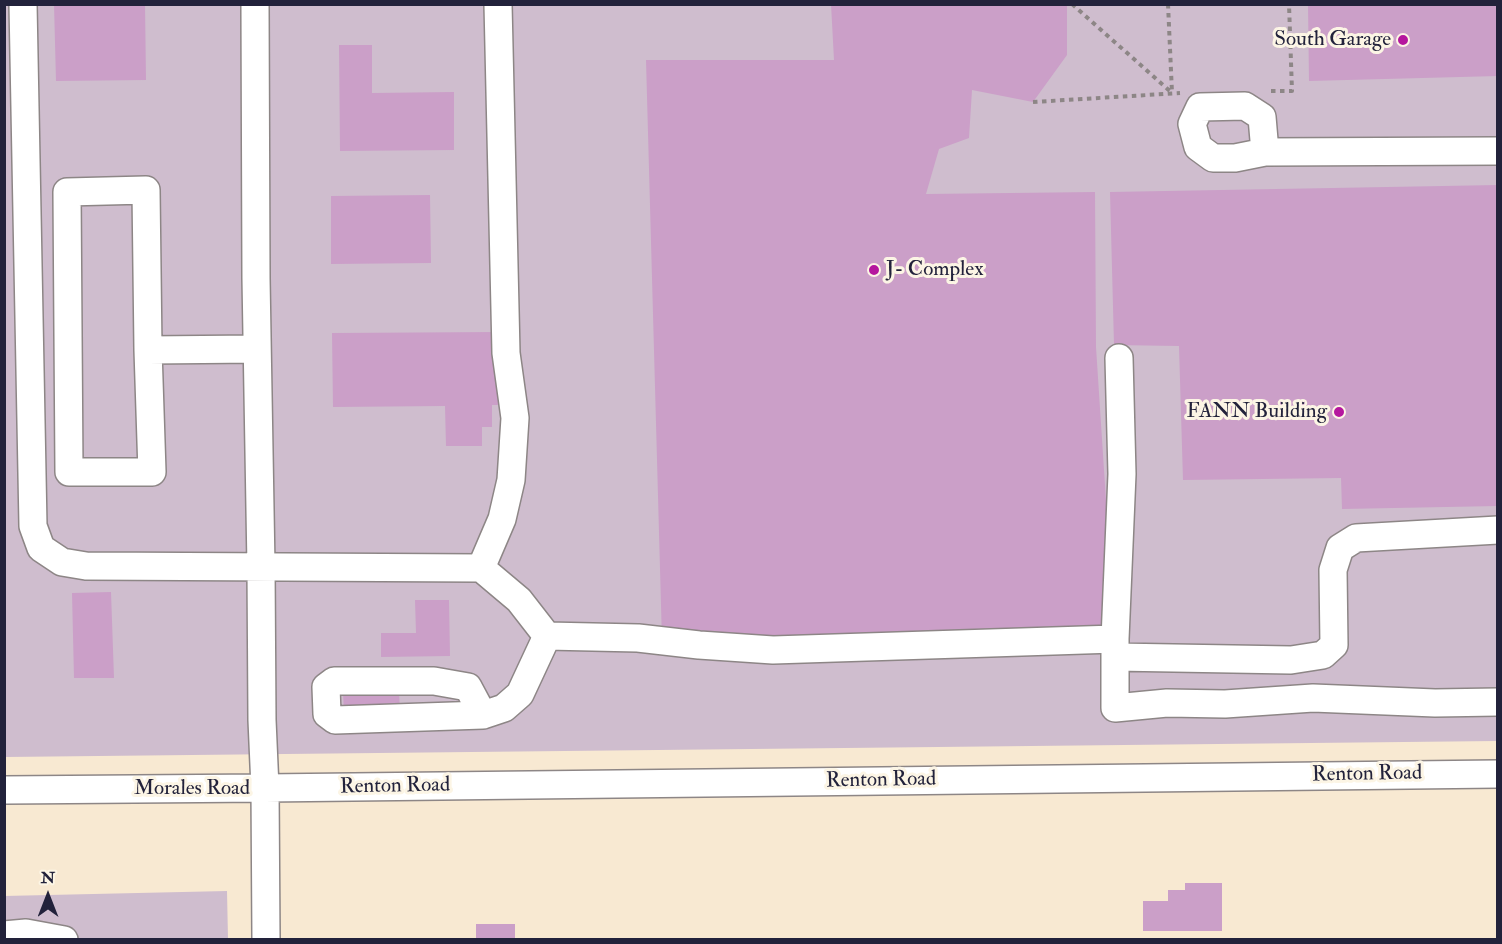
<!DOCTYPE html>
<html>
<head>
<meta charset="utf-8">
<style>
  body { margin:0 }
  #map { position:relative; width:1502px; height:944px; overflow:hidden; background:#f8e9d2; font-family:"IM FELL Double Pica",serif }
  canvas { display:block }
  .frame { position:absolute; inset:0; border:6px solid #22223b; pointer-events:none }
  .north { position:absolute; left:18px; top:866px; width:60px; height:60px; -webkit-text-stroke:4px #fcf5e5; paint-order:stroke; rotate:0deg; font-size:16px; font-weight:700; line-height:24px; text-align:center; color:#22223b }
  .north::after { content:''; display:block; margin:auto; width:21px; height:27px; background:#22223b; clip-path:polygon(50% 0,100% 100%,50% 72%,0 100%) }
</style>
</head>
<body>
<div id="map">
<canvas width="1502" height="944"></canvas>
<div class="frame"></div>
<div class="north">N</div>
</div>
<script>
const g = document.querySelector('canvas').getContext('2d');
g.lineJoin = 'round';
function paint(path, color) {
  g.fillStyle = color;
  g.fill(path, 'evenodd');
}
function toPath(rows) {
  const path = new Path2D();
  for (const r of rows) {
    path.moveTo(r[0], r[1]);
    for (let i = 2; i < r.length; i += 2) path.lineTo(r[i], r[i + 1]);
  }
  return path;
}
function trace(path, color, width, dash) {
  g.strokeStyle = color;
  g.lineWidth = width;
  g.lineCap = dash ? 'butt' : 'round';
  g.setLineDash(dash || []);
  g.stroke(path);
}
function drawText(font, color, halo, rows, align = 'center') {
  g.font = font + ' "IM FELL Double Pica",serif';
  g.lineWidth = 6;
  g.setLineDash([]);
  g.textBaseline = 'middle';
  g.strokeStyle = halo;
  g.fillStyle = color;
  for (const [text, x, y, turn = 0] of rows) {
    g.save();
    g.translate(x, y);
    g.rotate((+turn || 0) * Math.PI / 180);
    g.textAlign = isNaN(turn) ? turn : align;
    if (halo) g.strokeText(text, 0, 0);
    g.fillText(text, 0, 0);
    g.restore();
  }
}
paint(toPath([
  [4,5,1497,5,1497,741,5,757],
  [227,891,228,939,5,939,4,896]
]), '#cfbdce');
paint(toPath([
  [54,4,145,4,146,80,56,81],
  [831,4,1067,4,1067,55,1033,102,972,90,969,138,939,149,926,194,1095,192,1096,347,1115,639,662,641,646,60,834,60],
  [1308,4,1498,4,1498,76,1309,81],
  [339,45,372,45,372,93,454,92,454,150,340,151],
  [1498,185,1498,506,1342,509,1341,478,1183,480,1179,346,1114,345,1110,192],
  [430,195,431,263,331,264,331,196],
  [499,332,500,405,492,405,492,427,482,427,482,446,446,446,445,406,333,407,332,333],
  [111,592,114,678,74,678,72,593],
  [415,600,449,600,450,656,381,657,381,633,416,633],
  [399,691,400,712,344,714,343,692],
  [1185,883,1222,883,1222,931,1143,931,1143,901,1168,901,1168,890,1185,890],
  [476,924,515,924,515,940,476,940]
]), '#cb9fc8');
const minor = toPath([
  [23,4,33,526,41,548,62,562,86,566,481,568,519,600,547,636,638,638,699,645,773,650,1115,639,1115,708,1167,703,1225,704,1313,698,1435,703,1498,702],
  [255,4,256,278,261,567,262,720,265,788,1498,774],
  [1265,152,1262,117,1245,106,1200,107,1192,124,1198,147,1213,158,1235,158,1265,152,1498,151],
  [148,350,152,472,69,472,67,192,146,190,148,350,257,349],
  [481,568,502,519,511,480,515,418,506,353,498,4],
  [1115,639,1122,474,1119,358],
  [1115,657,1291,660,1323,655,1334,645,1333,570,1340,548,1356,538,1498,530],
  [483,715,468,687,434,681,334,681,326,687,327,714,335,720,483,715,504,708,520,694,547,636],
  [4,790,265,788,266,940],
  [4,935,26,933,64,940]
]);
trace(minor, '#8d8686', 30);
trace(toPath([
  [1072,4,1172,93],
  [1168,4,1172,93],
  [1271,91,1292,91,1289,4],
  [1033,102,1180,93]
]), '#8d8686', 4, [4.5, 4.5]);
trace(minor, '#fff', 27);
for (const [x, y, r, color] of [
  [1403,40,6,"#b5179e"],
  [874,270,6,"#b5179e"],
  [1339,412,6,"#b5179e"]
]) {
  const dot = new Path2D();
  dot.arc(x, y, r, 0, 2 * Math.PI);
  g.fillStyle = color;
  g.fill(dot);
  trace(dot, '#fcf5e5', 2);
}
drawText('21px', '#22223b', '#fcf5e5', [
  ["South Garage",1391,40],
  ["J- Complex",886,270,"left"],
  ["FANN Building",1327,412]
], 'right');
drawText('21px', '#22223b', '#fcf5e5', [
  ["Renton Road",1367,775,-1],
  ["Renton Road",881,781,-1],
  ["Renton Road",395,787,-1],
  ["Morales Road",192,789]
]);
</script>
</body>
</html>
